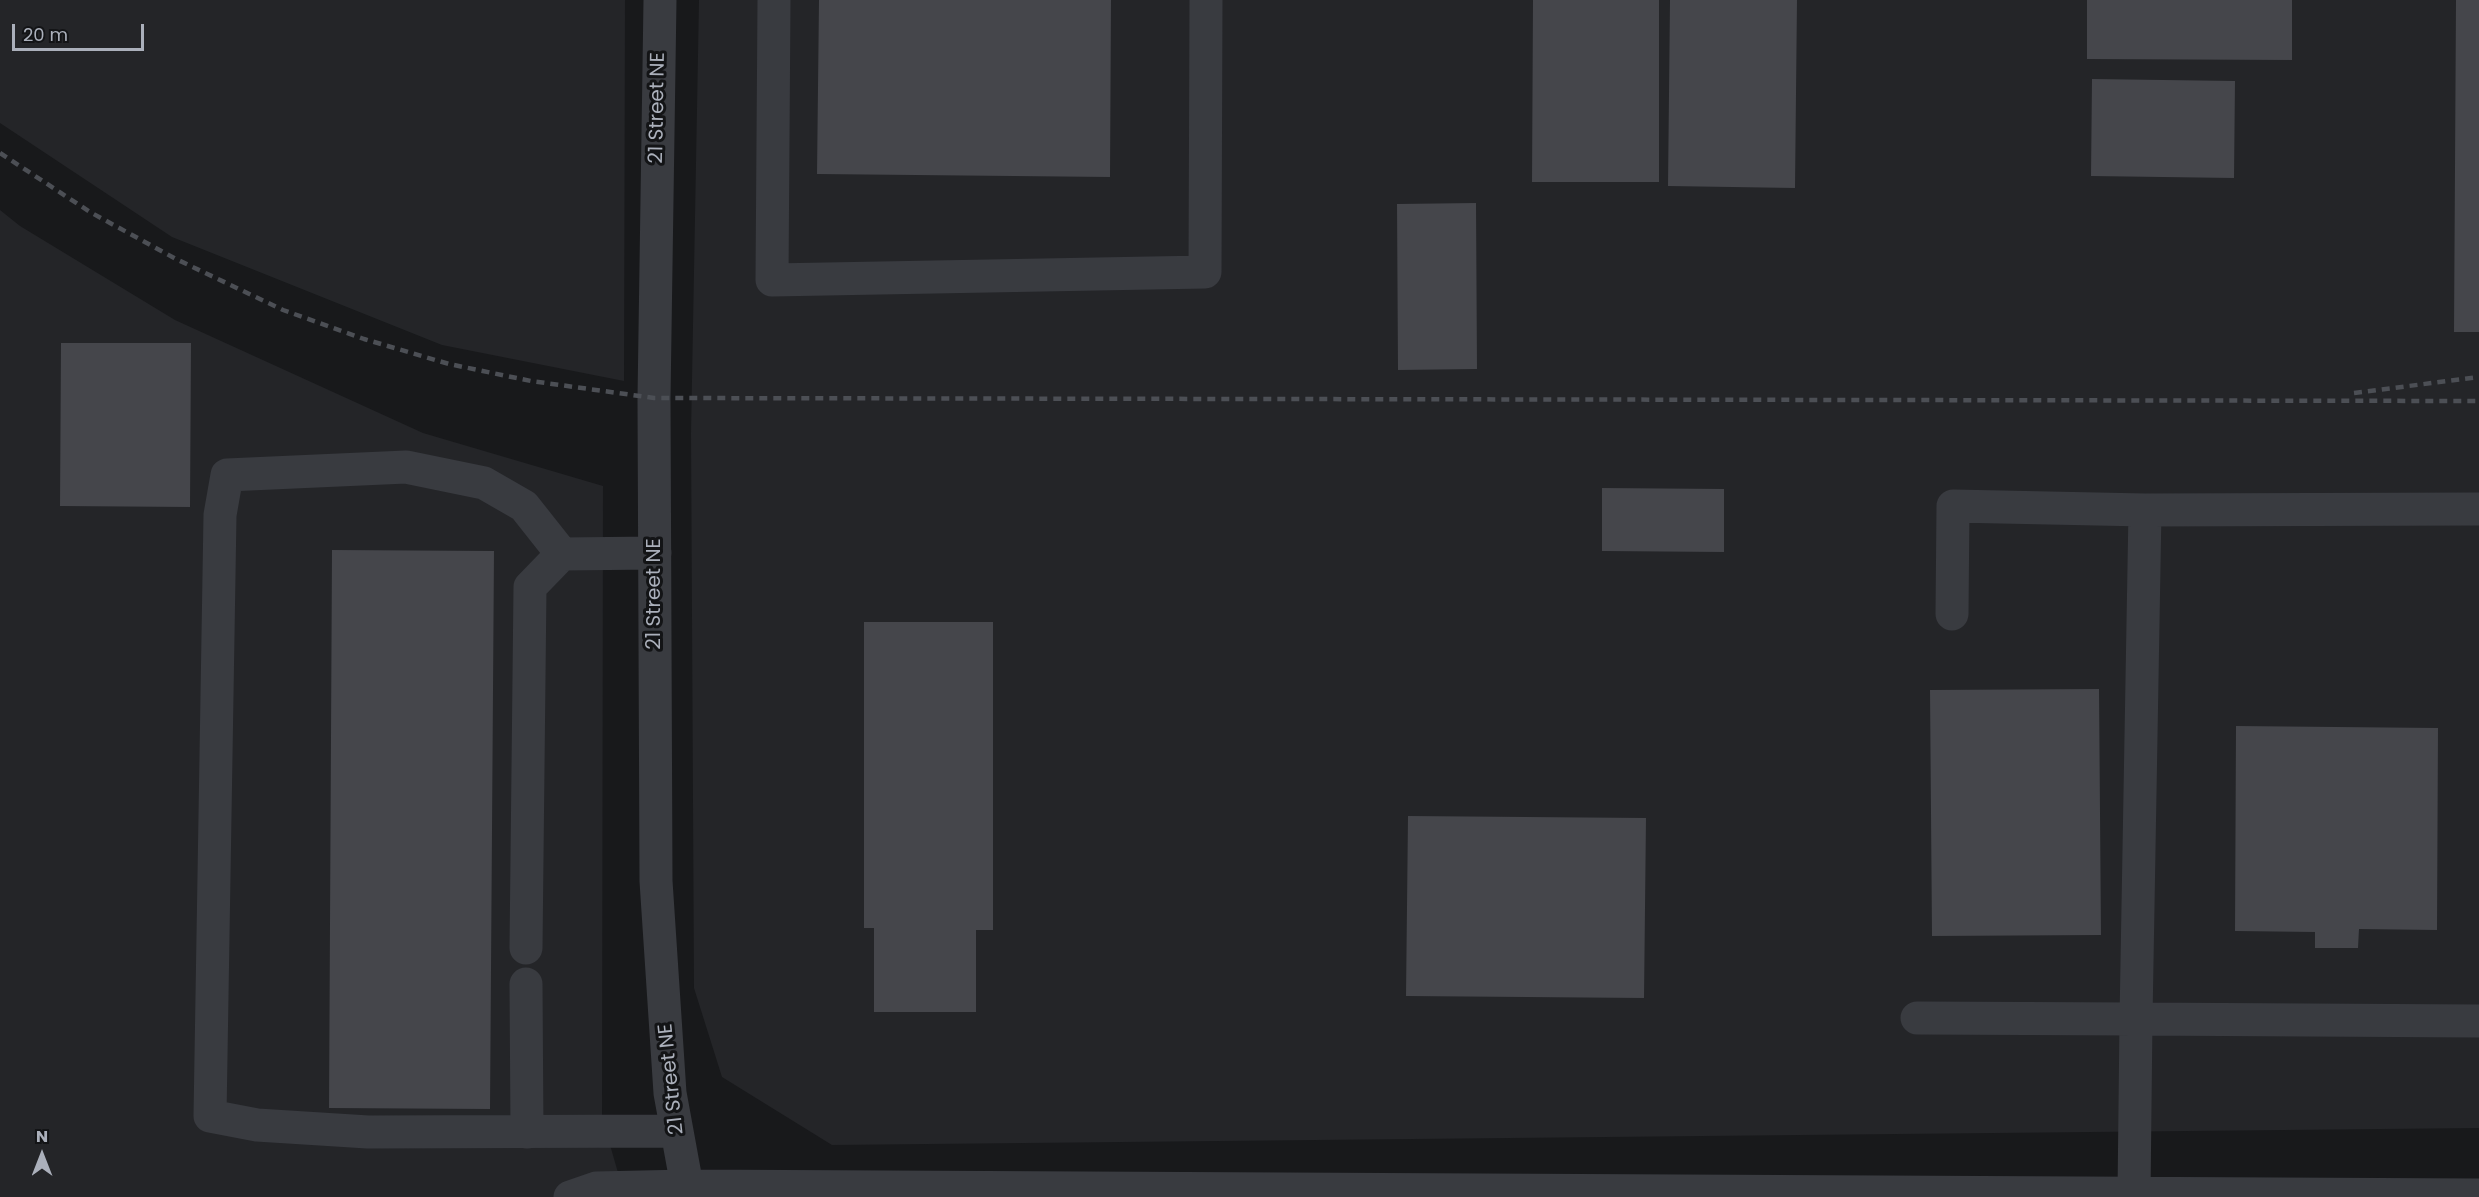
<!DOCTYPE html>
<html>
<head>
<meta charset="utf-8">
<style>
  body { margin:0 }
  #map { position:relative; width:2479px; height:1197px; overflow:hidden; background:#18191b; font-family:Poppins,sans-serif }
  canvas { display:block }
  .north { position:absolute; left:12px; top:1125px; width:60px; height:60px; -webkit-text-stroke:4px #131416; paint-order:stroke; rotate:0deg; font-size:16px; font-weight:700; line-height:24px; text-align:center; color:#abb0bb }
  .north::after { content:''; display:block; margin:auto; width:21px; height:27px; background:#abb0bb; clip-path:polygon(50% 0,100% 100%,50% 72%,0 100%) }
  .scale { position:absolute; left:12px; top:24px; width:132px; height:27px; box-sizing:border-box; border:3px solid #abb0bb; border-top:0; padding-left:8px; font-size:18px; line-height:21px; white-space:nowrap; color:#abb0bb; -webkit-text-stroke:4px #131416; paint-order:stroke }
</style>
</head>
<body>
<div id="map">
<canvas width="2479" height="1197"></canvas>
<div class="north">N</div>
<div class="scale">20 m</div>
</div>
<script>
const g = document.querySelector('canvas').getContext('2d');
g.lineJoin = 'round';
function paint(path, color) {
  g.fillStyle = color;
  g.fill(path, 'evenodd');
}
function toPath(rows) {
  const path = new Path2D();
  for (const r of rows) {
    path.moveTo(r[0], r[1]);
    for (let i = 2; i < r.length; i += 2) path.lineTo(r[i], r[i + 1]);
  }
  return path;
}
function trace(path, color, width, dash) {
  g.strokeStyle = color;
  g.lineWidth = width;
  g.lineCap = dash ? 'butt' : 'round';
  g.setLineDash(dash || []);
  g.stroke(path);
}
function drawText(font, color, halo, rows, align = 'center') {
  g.font = font + ' Poppins,sans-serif';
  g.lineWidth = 6;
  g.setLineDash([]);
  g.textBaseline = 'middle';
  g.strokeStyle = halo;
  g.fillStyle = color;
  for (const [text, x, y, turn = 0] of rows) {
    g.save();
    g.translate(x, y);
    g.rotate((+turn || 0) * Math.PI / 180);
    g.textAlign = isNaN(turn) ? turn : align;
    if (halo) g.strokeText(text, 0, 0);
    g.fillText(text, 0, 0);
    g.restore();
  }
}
paint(toPath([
  [0,0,625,0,624,381,442,345,172,237,0,123],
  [699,0,2479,0,2479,1128,832,1145,722,1077,694,988,691,433],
  [0,210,20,226,175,320,423,433,603,486,602,1117,625,1197,0,1197]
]), '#242528');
paint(toPath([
  [819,0,1111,0,1110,177,817,174],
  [1533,0,1659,0,1659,182,1532,182],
  [1670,0,1797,0,1795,188,1668,186],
  [2087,0,2292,0,2292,60,2087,59],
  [2456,0,2479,0,2479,332,2454,332],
  [2092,79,2235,81,2234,178,2091,176],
  [1476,203,1477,369,1398,370,1397,204],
  [61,343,191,343,190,507,60,506],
  [1602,488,1724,489,1724,552,1602,551],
  [332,550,494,551,490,1109,329,1108],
  [864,622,993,622,993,930,976,930,976,1012,874,1012,874,928,864,928],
  [2099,689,2101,935,1932,936,1930,690],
  [2236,726,2438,728,2437,930,2359,929,2358,948,2315,948,2315,932,2235,931],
  [1408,816,1646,818,1644,998,1406,996]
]), '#45464b');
trace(toPath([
  [660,0,654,398,656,881,670,1093,687,1186],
  [774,0,772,280,1205,272,1206,0],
  [2479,509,2145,510,2136,1019,2479,1021],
  [655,553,562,554,524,506,484,483,406,467,227,475,220,515,210,1116,257,1125,368,1132,677,1131],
  [1952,614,1953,506,2145,510],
  [526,948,530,587,562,554],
  [526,984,527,1132],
  [1917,1018,2136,1019,2134,1194],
  [570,1197,596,1188,687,1186,2479,1195]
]), '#393b40', 33);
trace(toPath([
  [0,153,90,212,176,259,283,310,364,339,449,364,531,381,654,398,2479,401],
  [2354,393,2479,377]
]), '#4c4f55', 4.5, [8, 6]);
drawText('20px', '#abb0bb', '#131416', [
  ["21 Street NE",658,108,-89],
  ["21 Street NE",655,594,-90],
  ["21 Street NE",672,1079,-96]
]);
</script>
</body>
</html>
